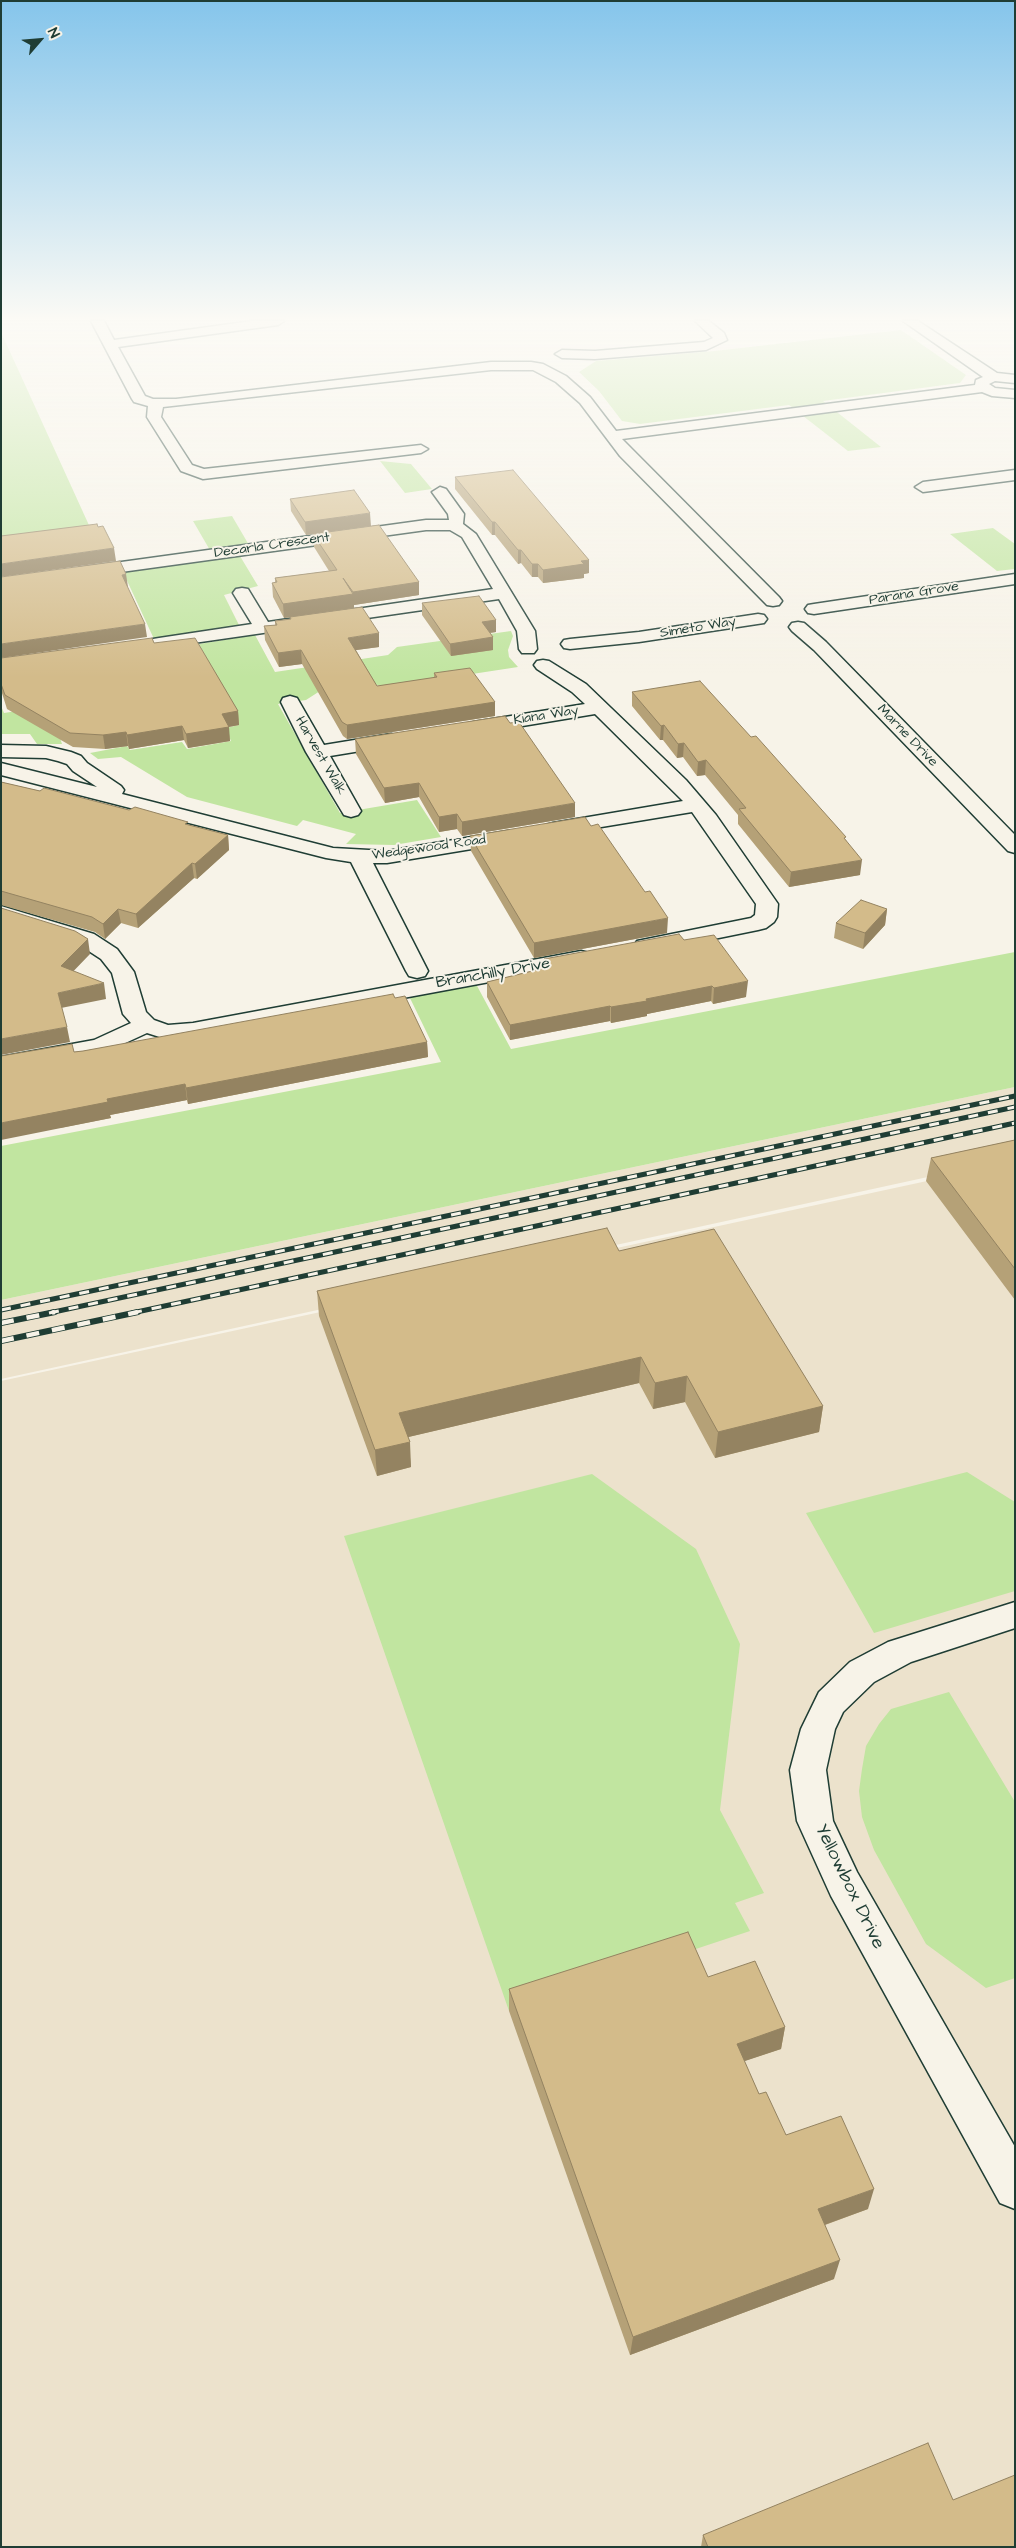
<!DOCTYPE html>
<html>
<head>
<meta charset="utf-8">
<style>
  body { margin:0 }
  #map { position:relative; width:1016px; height:2548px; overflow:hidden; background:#f7f3e8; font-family:"Architects Daughter",sans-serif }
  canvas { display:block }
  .frame { position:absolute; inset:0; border:2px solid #1f3d34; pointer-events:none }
  .north { position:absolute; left:15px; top:15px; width:50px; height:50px; -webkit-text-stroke:4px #f7f3e8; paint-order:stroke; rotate:63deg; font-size:14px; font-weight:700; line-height:20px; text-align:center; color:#1f3d34 }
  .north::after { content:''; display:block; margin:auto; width:18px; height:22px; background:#1f3d34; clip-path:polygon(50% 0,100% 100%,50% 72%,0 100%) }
</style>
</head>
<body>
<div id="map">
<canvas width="1016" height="2548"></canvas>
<div class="frame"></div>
<div class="north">N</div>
</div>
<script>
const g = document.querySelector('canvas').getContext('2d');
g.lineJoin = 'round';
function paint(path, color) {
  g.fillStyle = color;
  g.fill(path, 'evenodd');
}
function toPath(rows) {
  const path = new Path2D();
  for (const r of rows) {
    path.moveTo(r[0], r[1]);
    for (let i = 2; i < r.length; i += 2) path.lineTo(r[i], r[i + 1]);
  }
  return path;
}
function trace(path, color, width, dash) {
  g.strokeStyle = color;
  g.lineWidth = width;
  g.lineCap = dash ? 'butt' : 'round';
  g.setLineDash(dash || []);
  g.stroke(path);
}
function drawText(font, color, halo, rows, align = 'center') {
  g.font = font + ' "Architects Daughter",sans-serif';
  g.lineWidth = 4;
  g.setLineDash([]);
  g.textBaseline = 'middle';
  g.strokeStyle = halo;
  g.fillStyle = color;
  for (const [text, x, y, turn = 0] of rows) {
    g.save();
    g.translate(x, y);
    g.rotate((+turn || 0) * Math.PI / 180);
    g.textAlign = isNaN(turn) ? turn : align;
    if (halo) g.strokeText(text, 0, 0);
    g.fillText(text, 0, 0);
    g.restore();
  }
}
paint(toPath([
  [1015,1087,1015,1158,1,1379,1,1300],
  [1015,1162,1015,2547,1,2547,1,1381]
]), '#ece2cc');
paint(toPath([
  [901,330,966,375,960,383,823,401,881,447,848,451,789,405,640,424,622,421,599,391,579,372,596,361,714,351],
  [1,332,93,534,1,546],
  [380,461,411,464,432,489,405,493],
  [232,516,249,545,211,552,193,521],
  [993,528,1015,544,1015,569,997,571,950,534],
  [240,556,258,586,224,595,240,627,154,639,123,572],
  [511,631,513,636,508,650,509,657,518,667,387,687,373,684,320,691,306,700,278,704,340,813,417,800,441,837,394,845,346,844,356,834,303,820,297,826,187,797,121,757,98,759,90,753,127,746,130,750,182,742,187,749,231,741,225,728,239,725,218,687,199,644,255,635,275,672,388,655,397,647],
  [1,706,4,713,49,706,62,744,37,744,30,734,1,734],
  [1015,952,1015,1087,1,1300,1,1146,441,1062,409,996,476,984,511,1049],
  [967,1472,1015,1502,1015,1591,874,1633,806,1513],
  [592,1474,696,1549,740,1644,720,1810,764,1893,735,1903,750,1931,509,2011,344,1536],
  [949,1692,1015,1802,1015,1978,986,1988,926,1944,874,1850,862,1817,859,1791,862,1769,866,1746,879,1724,891,1709]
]), '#c1e5a0');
const minor = toPath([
  [91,321,104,321,114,340,252,321,284,321,278,325,118,347,145,396,153,399,176,399,491,362,531,362,543,364,566,376,590,397,616,431,975,385,976,380,983,377,903,321,918,321,997,373,1015,375,1015,383,995,381,989,384,995,388,1015,390,1015,398,992,396,982,392,622,439,779,597,782,601,779,605,773,606,767,605,620,456,580,403,556,382,533,370,491,370,163,407,161,417,192,465,204,469,421,445,428,449,421,453,203,479,181,471,147,417,148,406,134,402,132,399,91,321],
  [695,321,709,321,724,333,727,340,706,350,595,359,562,358,555,354,562,350,595,351,704,342,713,338,695,321],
  [1015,470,1015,480,923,492,915,487,923,482,1015,470],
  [440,487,446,489,464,514,463,524,476,534,535,631,537,649,534,653,522,653,519,649,517,631,499,599,159,648,153,647,150,643,153,639,159,638,252,624,233,593,236,589,242,588,248,589,268,622,493,589,462,537,450,530,426,530,85,577,79,576,77,572,79,568,85,567,426,520,449,520,448,514,432,492,440,487],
  [1015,574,1015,584,814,614,808,613,805,609,808,605,814,604,1015,574],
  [758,614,764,615,767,619,764,623,639,642,570,649,564,648,561,644,564,640,570,639,639,632,758,614],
  [798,622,804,623,826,642,1015,835,1015,853,1008,851,814,650,792,631,789,627,792,623,798,622],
  [543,660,549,661,586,684,686,780,716,815,778,904,777,917,774,922,766,928,758,930,645,953,637,951,634,946,637,941,751,918,755,915,756,904,692,812,553,835,546,833,543,829,546,825,553,823,683,801,595,714,474,734,467,732,464,728,467,724,474,722,585,704,572,692,537,669,534,665,537,661,543,660],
  [290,696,297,698,324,745,391,734,398,736,401,740,398,744,391,746,330,756,361,811,358,815,351,817,344,815,306,752,281,702,283,698,290,696],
  [1,745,46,746,71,752,81,756,87,763,121,786,124,790,122,794,333,848,387,851,508,831,515,833,518,837,515,841,508,843,387,863,373,863,428,971,425,976,417,978,409,976,406,971,351,862,326,858,1,775,1,763,97,787,73,771,67,764,58,761,46,758,1,757,1,745],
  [1,906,94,934,117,949,134,972,146,1012,154,1020,168,1025,193,1023,581,951,589,953,592,958,589,963,581,965,193,1037,166,1039,147,1033,108,1051,1,1071,1,1057,94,1040,131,1023,123,1014,112,973,101,959,78,944,1,920,1,906],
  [1015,1602,1015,1628,911,1662,874,1682,843,1712,835,1729,826,1770,833,1821,857,1872,1015,2147,1015,2209,1000,2203,831,1896,797,1821,790,1770,801,1729,819,1692,850,1662,888,1642,1015,1602]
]);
trace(minor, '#1f3d34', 3);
paint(minor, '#f7f3e8');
const railFar1 = toPath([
  [1,1310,1015,1096],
  [49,1313,1015,1107],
  [132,1313,1015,1123]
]);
const rail = toPath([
  [1,1323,55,1312],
  [1,1341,138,1312]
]);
trace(railFar1, '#1f3d34', 5);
trace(rail, '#1f3d34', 6);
trace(railFar1, '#f7f3e8', 3, [10]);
trace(rail, '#f7f3e8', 4.5, [13]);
paint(toPath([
  [455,477,589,560,589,573,584,574,584,578,543,583,538,577,532,577,521,563,518,564,495,535,492,535,455,489],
  [290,499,371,526,306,535,291,511],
  [313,534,419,582,419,595,354,605,354,608,284,618,273,597,272,583,275,583,275,578,329,571,314,547],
  [422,603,496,620,496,632,489,633,493,637,493,650,451,656,422,615],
  [290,617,379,647,356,650,377,686,434,678,434,673,495,702,495,716,347,739,343,736,302,664,279,667,265,640,264,626,275,625,275,621,290,619],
  [154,643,238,711,239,725,228,727,230,741,188,748,184,740,129,749,128,746,105,749,73,747,7,709,1,690,1,658],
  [632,692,846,840,860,875,789,887,738,824,738,815,705,775,697,776,683,757,677,758,663,740,660,740,632,706],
  [355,739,575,817,462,836,457,829,439,832,419,797,385,803,356,754],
  [1,782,189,825,228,835,229,850,197,879,194,878,138,928,121,923,105,939,95,932,1,905],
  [470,836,667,933,534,958,471,851],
  [887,909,885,925,863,949,834,938,836,923],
  [684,940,746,997,713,1004,711,1001,647,1014,647,1016,611,1023,610,1021,510,1040,487,997,487,982,543,968,544,959],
  [395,998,427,1042,428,1057,188,1104,187,1100,110,1115,111,1118,60,1128,74,1052,83,1051],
  [1015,1140,1015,1300,926,1181,931,1158],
  [619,1251,823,1406,819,1432,715,1458,685,1402,653,1409,639,1383,408,1437,411,1467,377,1476,319,1316,317,1291],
  [708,1977,785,2027,781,2049,744,2061,759,2094,786,2135,868,2209,825,2225,834,2279,630,2355,509,2011,509,1989],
  [953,2500,1015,2547,701,2547,703,2535]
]), '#b5a177');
paint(toPath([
  [370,513,371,526,306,535,305,522],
  [492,522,495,522,495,535,492,535],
  [114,548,116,561,1,577,1,564],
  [518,550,521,550,521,563,518,564],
  [589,560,589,573,584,574,584,578,543,583,543,570,581,561],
  [532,564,538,564,538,577,532,577],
  [126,574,128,587,124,588,122,575],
  [419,582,419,595,354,605,354,608,284,618,283,604,353,594,353,592],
  [496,620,496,632,482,634,482,622],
  [145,624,147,637,1,658,1,644],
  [379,633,379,647,349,651,348,638],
  [493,637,493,650,451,656,450,644],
  [301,650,302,664,279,667,278,653],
  [495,702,495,716,347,739,347,725],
  [238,711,239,725,223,728,222,714],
  [664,725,663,740,660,740,661,726],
  [182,726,184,740,129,749,127,735],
  [229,727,230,741,188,748,186,734],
  [126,732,128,746,105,749,103,735],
  [684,743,683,757,677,758,678,744],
  [706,760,705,775,697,776,698,762],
  [419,783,419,797,385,803,384,788],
  [575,803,575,817,462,836,462,822],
  [457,814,457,829,439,832,439,817],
  [228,835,229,850,197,879,195,864],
  [862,860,860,875,789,887,791,872],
  [192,863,194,878,138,928,136,914],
  [118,909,121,923,105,939,103,924],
  [887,909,885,925,863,949,865,933],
  [668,918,667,933,534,958,534,943],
  [88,939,90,954,64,981,61,966],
  [748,981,746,997,713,1004,714,988],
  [104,983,106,999,61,1008,58,993],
  [712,986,711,1001,647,1014,647,1016,611,1023,611,1007,646,999],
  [610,1006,610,1021,510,1040,510,1025],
  [67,1027,70,1042,1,1055,1,1039],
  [427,1042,428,1057,188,1104,186,1088],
  [185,1084,187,1100,110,1115,111,1118,1,1140,1,1123,107,1099],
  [641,1357,639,1383,400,1439,399,1413],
  [687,1376,685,1402,653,1409,655,1383],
  [823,1406,819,1432,715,1458,718,1432],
  [410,1442,411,1467,377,1476,375,1450],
  [785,2027,781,2049,733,2065,737,2044],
  [874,2189,868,2209,813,2229,818,2209],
  [840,2260,834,2279,630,2355,633,2337]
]), '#948361');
const building = toPath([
  [513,470,589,560,581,561,584,564,543,570,538,564,532,564,521,550,518,550,495,522,492,522,455,477,513,470],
  [354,490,370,513,305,522,290,499,354,490],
  [97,524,98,527,103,526,114,548,1,564,1,536,97,524],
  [379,525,419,582,353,592,343,578,353,594,283,604,272,583,277,582,275,578,337,570,313,534,379,525],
  [120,561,126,574,122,575,145,624,1,644,1,577,120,561],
  [479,596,496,620,482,622,493,637,450,644,422,603,479,596],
  [362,607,379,633,348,638,377,686,437,677,434,673,470,668,495,702,347,725,342,722,301,650,278,653,264,626,277,625,275,621,291,619,290,617,362,607],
  [152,638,154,643,195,638,238,711,222,714,229,727,186,734,182,726,127,735,126,732,103,735,70,733,5,695,1,684,1,658,152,638],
  [700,681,751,737,756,736,846,837,844,838,862,860,791,872,739,809,746,808,706,760,698,762,684,743,678,744,664,725,661,726,632,692,700,681],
  [505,716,510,723,519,722,575,803,462,822,457,814,439,817,419,783,384,788,355,739,505,716],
  [1,782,40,791,44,788,129,810,135,807,188,822,185,824,228,835,195,864,192,863,136,914,118,909,103,924,92,917,1,891,1,782],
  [585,817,591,826,598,824,645,892,650,891,668,918,534,943,470,836,585,817],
  [861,900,887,909,865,933,836,923,861,900],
  [1,908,75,931,88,939,61,966,104,983,58,993,67,1027,1,1039,1,908],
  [679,934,684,940,714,935,748,981,714,988,712,986,646,999,647,1001,611,1007,610,1006,510,1025,487,982,549,967,544,959,679,934],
  [393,994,395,998,405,996,427,1042,186,1088,185,1084,107,1099,108,1102,1,1123,1,1056,72,1044,74,1052,83,1051,393,994],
  [1015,1140,1015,1269,931,1158,1015,1140],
  [607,1228,619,1251,714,1229,823,1406,718,1432,687,1376,655,1383,641,1357,399,1413,410,1442,375,1450,317,1291,607,1228],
  [688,1932,708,1977,755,1961,785,2027,737,2044,759,2094,766,2092,786,2135,841,2116,874,2189,818,2209,840,2260,633,2337,509,1989,688,1932],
  [928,2443,953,2500,1015,2475,1015,2547,708,2547,703,2535,928,2443]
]);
paint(building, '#d3bb8a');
trace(building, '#948361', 1);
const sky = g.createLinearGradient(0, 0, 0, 678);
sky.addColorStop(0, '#85c5eb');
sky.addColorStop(0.47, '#fbfaf5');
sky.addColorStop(1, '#fbfaf500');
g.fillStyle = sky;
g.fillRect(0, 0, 1016, 678);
drawText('14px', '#1f3d34', '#f7f3e8', [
  ["Decarla Crescent",272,546,-8],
  ["Parana Grove",914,594,-9],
  ["Simeto Way",698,628,-9],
  ["Kiana Way",546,716,-9],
  ["Marne Drive",907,736,46],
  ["Harvest Walk",320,756,60],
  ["Wedgewood Road",429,848,-8]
]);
drawText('16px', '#1f3d34', '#f7f3e8', [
  ["Branchilly Drive",493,974,-10]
]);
drawText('19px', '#1f3d34', '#f7f3e8', [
  ["Yellowbox Drive",849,1887,64]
]);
</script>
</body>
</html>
